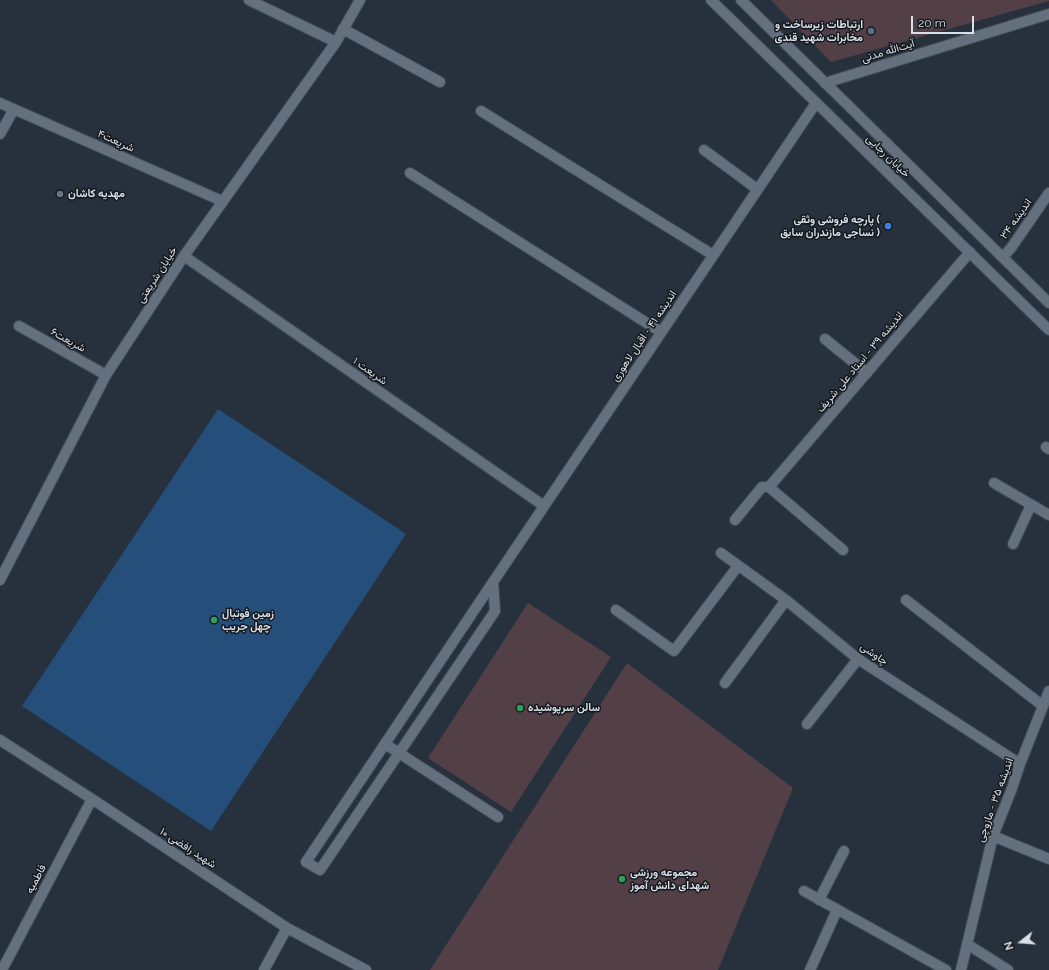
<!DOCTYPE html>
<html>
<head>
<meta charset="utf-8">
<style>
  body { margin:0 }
  #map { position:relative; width:1049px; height:970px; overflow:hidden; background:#27313e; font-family:Raleway,sans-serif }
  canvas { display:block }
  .north { position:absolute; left:1001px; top:922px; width:40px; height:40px; -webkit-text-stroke:3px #14191e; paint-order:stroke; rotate:253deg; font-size:11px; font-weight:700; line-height:16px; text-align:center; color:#d9dfe8 }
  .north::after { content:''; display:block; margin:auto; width:14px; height:18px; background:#d9dfe8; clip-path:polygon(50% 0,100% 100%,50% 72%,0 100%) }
  .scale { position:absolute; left:911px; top:16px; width:63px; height:18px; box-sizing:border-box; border:2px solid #d9dfe8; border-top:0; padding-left:5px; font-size:12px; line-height:14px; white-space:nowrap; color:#d9dfe8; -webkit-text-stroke:3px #14191e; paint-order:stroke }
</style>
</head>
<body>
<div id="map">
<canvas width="1049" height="970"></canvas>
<div class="north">N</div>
<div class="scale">20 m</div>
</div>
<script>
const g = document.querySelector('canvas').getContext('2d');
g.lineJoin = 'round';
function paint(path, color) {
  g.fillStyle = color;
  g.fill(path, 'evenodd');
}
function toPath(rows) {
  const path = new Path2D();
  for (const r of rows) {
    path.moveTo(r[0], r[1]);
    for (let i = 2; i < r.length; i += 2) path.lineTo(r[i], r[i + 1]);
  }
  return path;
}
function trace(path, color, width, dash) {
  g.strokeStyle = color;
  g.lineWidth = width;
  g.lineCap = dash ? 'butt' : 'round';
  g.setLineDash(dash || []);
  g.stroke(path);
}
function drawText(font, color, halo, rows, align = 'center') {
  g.font = font + ' Raleway,Vazirmatn,sans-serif';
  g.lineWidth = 3;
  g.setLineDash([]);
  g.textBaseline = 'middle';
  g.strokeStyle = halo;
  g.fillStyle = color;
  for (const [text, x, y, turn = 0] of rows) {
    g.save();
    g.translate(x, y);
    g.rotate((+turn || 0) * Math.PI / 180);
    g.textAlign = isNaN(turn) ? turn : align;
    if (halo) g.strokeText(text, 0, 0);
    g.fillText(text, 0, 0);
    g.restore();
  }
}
paint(toPath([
  [218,409,406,534,211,831,22,706]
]), '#254e7b');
paint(toPath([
  [771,0,1049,0,1049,1,831,62],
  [528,603,611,657,511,812,428,758],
  [627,663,793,788,718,970,430,970]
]), '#524046');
const service = toPath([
  [343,29,440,82],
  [1046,447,1049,449],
  [493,582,495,611,320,870,306,862,493,582],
  [385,744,498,817]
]);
const minor = toPath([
  [249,0,336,42],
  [825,83,1049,14],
  [0,103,222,201],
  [481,111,713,255],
  [0,134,14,109],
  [704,150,757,189],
  [410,173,661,332],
  [184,256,544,506],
  [1003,257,1011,248,1049,193],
  [19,326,106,375],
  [825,339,867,373],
  [994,483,1049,515],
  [769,487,970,252],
  [735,520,762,487,769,487,843,550],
  [1013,544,1031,505],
  [721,553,786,600,858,659,1020,764],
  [493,582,816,103],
  [906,600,1043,706],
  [616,610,674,651,738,566],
  [725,683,786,600],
  [807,724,858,659],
  [0,740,92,799,287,928,366,970],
  [993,836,1049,859],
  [804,891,946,970],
  [819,900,844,851],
  [967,944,1008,970],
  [2,970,92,799],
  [264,970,287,928],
  [810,970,837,910],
  [961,970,993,836,1011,791,1020,764,1049,691]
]);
const tertiary = toPath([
  [0,580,106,375,184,256,336,42,360,0]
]);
const secondary = toPath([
  [711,0,1049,330],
  [741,0,1049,303]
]);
trace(service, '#444c57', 12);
trace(minor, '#444c57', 12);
trace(tertiary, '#444c57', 12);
trace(secondary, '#444c57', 12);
trace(service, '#64707e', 10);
trace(minor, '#64707e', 10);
trace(tertiary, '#64707e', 10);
trace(secondary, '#64707e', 10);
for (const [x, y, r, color] of [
  [871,31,4,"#5c6f8a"],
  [60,194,4,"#6b7280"],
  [888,226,4,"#3f7fe0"],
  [214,620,4,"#2e9e5b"],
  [520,708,4,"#2e9e5b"],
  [622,879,4,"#2e9e5b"]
]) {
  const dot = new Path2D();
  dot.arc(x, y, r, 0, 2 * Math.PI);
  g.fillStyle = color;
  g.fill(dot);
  trace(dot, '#14191e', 1.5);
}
drawText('bold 11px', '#d9dfe8', '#14191e', [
  ["ارتباطات زیرساخت و",863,25,"right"],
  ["مخابرات شهید قندی",863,38,"right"],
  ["مهدیه کاشان",68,194],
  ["پارچه فروشی وثقی (",880,220,"right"],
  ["نساجی مازندران سابق )",880,233,"right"],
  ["زمین فوتبال",222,614],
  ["چهل جریب",222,627],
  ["سالن سرپوشیده",528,708],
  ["مجموعه ورزشی",630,873],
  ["شهدای دانش آموز",630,886]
], 'left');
drawText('11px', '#d9dfe8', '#14191e', [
  ["آیت‌الله مدنی",888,51,-17],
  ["شریعت۴",116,141,24],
  ["خیابان رجایی",888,156,44],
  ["اندیشه ۳۴",1016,219,-55],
  ["خیابان شریعتی",157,275,-57],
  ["اندیشه ۴۱ - اقبال لاهوری",644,336,-56],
  ["شریعت۶",68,340,29],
  ["اندیشه ۳۹ - استاد علی شریف",860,362,-50],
  ["شریعت ۱",370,371,35],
  ["چاوشی",874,654,35],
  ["اندیشه ۳۵ - مازوچی",995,800,-70],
  ["شهید رافضی ۱۰",188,848,33],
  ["فاطمیه",36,879,-62]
]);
</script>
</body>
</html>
